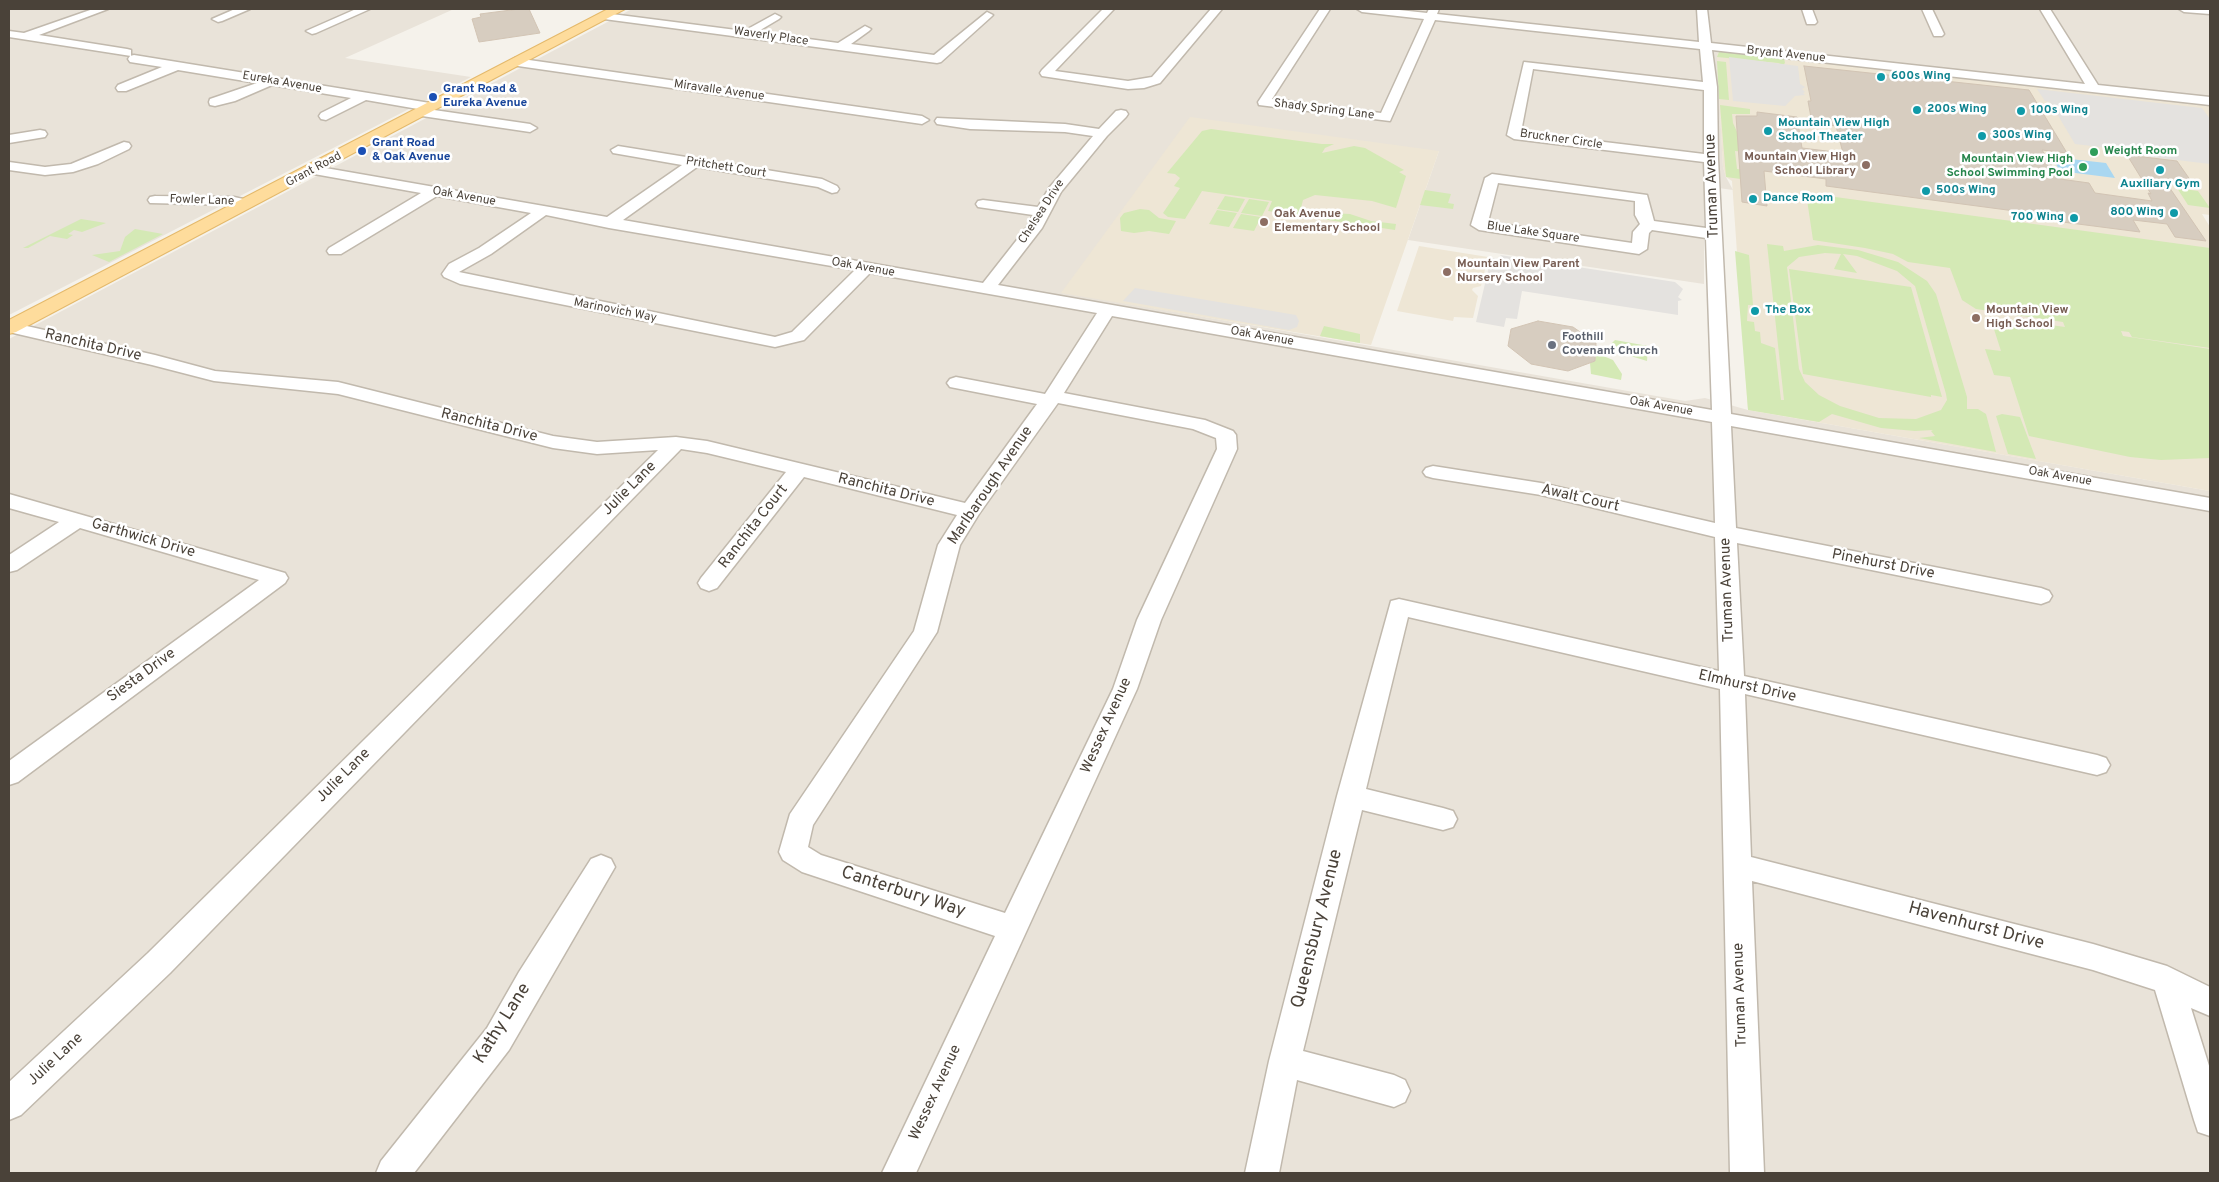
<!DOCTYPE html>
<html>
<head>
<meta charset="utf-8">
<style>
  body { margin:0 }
  #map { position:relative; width:2219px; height:1182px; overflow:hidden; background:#f5f2eb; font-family:Overpass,sans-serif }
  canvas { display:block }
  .frame { position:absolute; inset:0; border:10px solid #4a4239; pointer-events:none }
</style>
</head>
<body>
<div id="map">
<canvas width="2219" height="1182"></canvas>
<div class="frame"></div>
</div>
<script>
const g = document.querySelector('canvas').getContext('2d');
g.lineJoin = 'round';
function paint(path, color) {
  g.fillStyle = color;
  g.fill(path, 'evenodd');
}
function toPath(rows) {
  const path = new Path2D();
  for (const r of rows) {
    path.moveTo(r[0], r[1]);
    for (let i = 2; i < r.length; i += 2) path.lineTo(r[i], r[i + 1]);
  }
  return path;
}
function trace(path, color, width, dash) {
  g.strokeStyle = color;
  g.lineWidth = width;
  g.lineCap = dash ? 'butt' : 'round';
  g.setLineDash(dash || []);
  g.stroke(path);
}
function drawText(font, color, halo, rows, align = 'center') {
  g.font = font + ' Overpass,sans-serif';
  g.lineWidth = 5;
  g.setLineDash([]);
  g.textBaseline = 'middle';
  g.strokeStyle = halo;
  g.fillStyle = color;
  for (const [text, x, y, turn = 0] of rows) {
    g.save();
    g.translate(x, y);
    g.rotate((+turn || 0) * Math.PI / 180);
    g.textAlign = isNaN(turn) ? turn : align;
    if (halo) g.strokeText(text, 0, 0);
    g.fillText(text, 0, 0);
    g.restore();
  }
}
paint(toPath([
  [9,9,454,9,345,58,471,77,9,315],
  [632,9,2210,9,2210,105,1717,53,1723,167,1726,177,1733,190,1704,186,1704,284,1408,240,1439,151,1062,292,1685,401,1705,398,1748,410,2210,491,2210,1173,9,1173,9,339]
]), '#e9e3d9');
paint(toPath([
  [1726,51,2210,105,2210,215,2202,214,2210,227,2210,491,1748,410,1732,181,1726,177,1723,167,1717,61,1717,53],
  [1190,117,1439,151,1371,345,1061,293],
  [1419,246,1488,257,1481,286,1473,288,1472,290,1478,296,1473,318,1454,317,1453,321,1397,311]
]), '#eee6d5');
paint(toPath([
  [1726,51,1784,58,1785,63,1783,65,1778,63,1717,57,1719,52],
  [1717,61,1726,62,1729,100,1719,99],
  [1720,105,1750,109,1750,114,1732,114,1733,123,1746,152,1735,151,1737,169,1745,170,1748,180,1726,177],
  [1211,129,1322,144,1334,144,1325,148,1322,153,1354,146,1365,148,1404,170,1399,172,1406,176,1396,208,1372,201,1315,195,1303,200,1301,208,1307,212,1350,214,1371,221,1396,224,1395,230,1268,211,1272,201,1202,191,1185,219,1168,217,1163,213,1180,188,1174,186,1180,178,1175,174,1167,173,1202,131],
  [2177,188,2198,191,2210,208,2188,205],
  [1425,190,1451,194,1448,203,1454,204,1453,209,1420,205],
  [1806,193,2210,248,2210,348,2132,337,2129,332,2121,331,2123,336,2210,349,2210,458,2161,460,2130,457,2029,436,2010,377,1994,375,1985,349,2001,351,1992,323,2007,319,2065,327,2063,322,1976,309,1962,300,1950,268,1908,262,1893,254,1865,248,1813,240],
  [1225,196,1245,199,1238,212,1217,209],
  [1249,199,1269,202,1262,216,1241,213],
  [1140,209,1149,210,1159,218,1176,221,1169,234,1149,231,1134,233,1121,231,1120,218,1124,213],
  [1217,210,1237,213,1229,227,1209,224],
  [1241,214,1261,217,1254,231,1233,228],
  [81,219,106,223,82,232,74,230,68,234,73,235,67,239,50,236,28,248,23,248],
  [135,229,163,234,109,262,92,255,120,251,125,237],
  [1767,244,1783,246,1784,251,1818,245,1858,250,1898,262,1927,281,1936,294,1967,397,1967,409,1978,409,1986,414,1996,452,1919,438,1935,436,1931,431,1933,430,1915,431,1881,428,1832,414,1819,422,1748,410,1735,251,1749,255,1753,305,1748,305,1747,321,1754,322,1755,331,1760,332,1761,343,1775,348,1781,400,1784,400],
  [1825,253,1841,254,1834,269,1857,273,1843,254,1857,256,1897,271,1915,286,1946,394,1947,400,1941,410,1916,419,1879,418,1840,406,1819,395,1805,382,1799,369,1787,267,1799,257],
  [1789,269,1911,287,1942,397,1931,395,1931,397,1803,374],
  [1324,326,1360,334,1360,343,1320,336],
  [1615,340,1648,346,1647,361,1611,350,1611,344],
  [1596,353,1613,360,1622,374,1621,380,1591,374,1590,363,1595,361],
  [2002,414,2020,417,2036,459,2008,454,1996,416]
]), '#d4e9b5');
paint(toPath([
  [1729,57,1798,66,1800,84,1805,87,1802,89,1805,92,1803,93,1805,95,1795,96,1785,106,1733,101],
  [2037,89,2202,108,2210,119,2210,164,2110,152,2108,148,2075,144,2050,102,2045,101],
  [1500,255,1675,282,1683,289,1678,297,1682,300,1678,301,1678,315,1522,291,1517,319,1506,318,1504,327,1476,322,1491,258,1505,260],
  [1135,288,1296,315,1299,321,1297,327,1289,330,1123,301]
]), '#e4e2df');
paint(toPath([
  [2052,157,2106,163,2115,178,2060,171]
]), '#a9d7f1');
const building = toPath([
  [519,9,529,9,540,33,479,42,472,19,481,17,480,14,519,9],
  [1804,66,2029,90,2067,153,2042,150,2060,179,2089,183,2095,193,2152,201,2148,193,2151,194,2127,155,2177,161,2193,184,2165,181,2206,241,2175,237,2167,224,2133,220,2140,232,2047,220,2045,215,1826,186,1826,179,1764,171,1767,206,1742,202,1736,116,1757,116,1757,112,1797,117,1802,148,1843,153,1836,126,1812,123,1808,101,1811,101,1804,66],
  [1538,321,1573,327,1596,343,1595,361,1568,371,1531,364,1508,346,1511,329,1538,321]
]);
paint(building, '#d7cdc0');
trace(building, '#d2c4b4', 1);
const minor = toPath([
  [93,9,108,9,39,35,127,49,131,50,131,56,9,37,9,31,24,33,93,9],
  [235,9,250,9,222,21,218,22,212,19,235,9],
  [356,9,370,9,316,33,312,34,306,31,356,9],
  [1103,9,1114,9,1055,71,1128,81,1152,77,1211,9,1222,9,1160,83,1144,88,1128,89,1042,76,1040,73,1042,70,1103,9],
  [1320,9,1330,9,1272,99,1381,113,1424,19,1362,12,1357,9,1390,9,1427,13,1429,9,1439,9,1437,14,1699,42,1697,9,1707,9,1711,43,2085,84,2040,9,2050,9,2098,85,2210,97,2210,105,1712,50,1717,87,1718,159,1731,414,2210,498,2210,511,1731,426,1736,528,2041,588,2049,591,2052,596,2049,601,2041,604,1737,543,1744,676,2097,755,2106,758,2110,765,2106,772,2097,775,1745,694,1751,857,2093,944,2167,966,2210,987,2210,1016,2191,1008,2210,1069,2210,1136,2198,1132,2194,1120,2155,990,2093,970,1752,881,1764,1173,1730,1173,1720,689,1408,617,1366,789,1443,808,1453,811,1457,819,1453,827,1443,830,1362,810,1303,1051,1394,1075,1405,1080,1410,1091,1405,1102,1394,1107,1297,1080,1279,1173,1245,1173,1269,1061,1337,796,1391,601,1399,599,1719,671,1715,537,1541,495,1433,478,1426,476,1423,472,1426,468,1433,466,1541,483,1715,523,1712,422,1112,316,1064,393,1205,420,1233,431,1236,435,1237,449,1161,620,1137,689,916,1173,882,1173,995,936,802,872,783,860,779,852,790,814,914,631,938,545,957,515,804,477,717,588,709,591,701,588,698,583,701,578,786,472,707,453,681,449,170,973,21,1115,9,1120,9,1082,148,953,658,450,597,454,553,448,338,394,214,381,152,365,9,332,9,322,155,355,215,371,338,382,553,436,597,442,676,437,707,441,965,503,1037,404,950,387,947,383,950,379,956,377,1045,394,1097,313,870,273,804,340,775,347,460,284,444,277,442,274,449,264,479,248,531,213,437,196,341,254,329,254,327,251,329,248,421,193,314,174,307,170,314,166,607,217,682,165,613,153,611,150,618,146,822,179,837,186,839,189,837,192,832,193,818,187,697,167,623,220,983,283,1027,227,1033,215,978,207,976,204,978,201,983,200,1038,207,1049,188,1093,136,1065,132,970,129,937,124,935,121,937,118,1065,124,1099,129,1116,111,1121,110,1126,111,1128,114,1126,117,1107,136,1061,192,1042,228,998,285,1712,410,1706,238,1652,230,1649,233,1647,249,1639,254,1479,230,1471,225,1485,178,1492,174,1647,195,1654,221,1706,228,1704,162,1514,139,1507,135,1524,62,1703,82,1700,49,1435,20,1390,121,1259,105,1258,102,1320,9],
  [1533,69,1704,90,1704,154,1521,132,1533,69],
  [1498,183,1635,201,1635,215,1640,224,1633,232,1632,243,1488,222,1498,183],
  [546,215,609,228,855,270,792,332,775,337,459,272,491,254,546,215],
  [1058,403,1193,429,1216,438,1217,449,1137,620,1113,689,1005,913,821,855,808,847,813,825,937,632,960,545,979,514,1058,403],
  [1802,9,1812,9,1817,22,1815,24,1807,24,1802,9],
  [1922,9,1932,9,1944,34,1942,36,1934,36,1922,9],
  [2179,9,2210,9,2210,14,2184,12,2179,9],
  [987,12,993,15,991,17,941,62,937,63,604,19,598,16,604,13,744,31,775,14,781,17,779,19,757,32,838,43,865,26,871,29,869,31,851,44,934,55,987,12],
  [134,55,430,103,436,107,434,110,530,124,537,128,530,132,422,116,415,112,418,109,366,100,326,120,321,119,319,116,321,113,351,98,272,85,235,101,215,106,210,105,209,102,210,99,257,83,178,70,126,91,118,91,116,88,118,85,162,67,130,62,128,59,130,56,134,55],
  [515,58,922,116,929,120,922,124,511,65,509,62,515,58],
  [40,130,45,131,47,134,45,137,9,143,9,135,40,130],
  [124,142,129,143,131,146,129,149,98,164,73,172,45,175,9,170,9,162,45,167,71,164,124,142],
  [155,196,234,197,253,201,255,204,248,208,234,205,150,203,148,200,150,197,155,196],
  [9,494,285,573,288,578,285,583,18,782,9,785,9,761,259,580,80,528,17,570,9,572,9,555,59,522,9,508,9,494],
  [601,855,611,859,615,867,509,1050,414,1173,376,1173,381,1161,487,1028,519,972,591,859,601,855]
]);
const major = toPath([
  [608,9,625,9,16,332,9,334,9,320,608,9]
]);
trace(minor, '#c1b9ad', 3);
trace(major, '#e4b96b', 2);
paint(minor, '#fff');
paint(major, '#fedc9c');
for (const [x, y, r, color] of [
  [1881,77,5,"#0f9aa8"],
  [433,97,5,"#1a4fb4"],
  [1917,110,5,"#0f9aa8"],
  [2021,111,5,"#0f9aa8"],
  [1768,131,5,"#0f9aa8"],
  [1982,136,5,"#0f9aa8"],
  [362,151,5,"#1a4fb4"],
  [2094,152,5,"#2e9e5b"],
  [1866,165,5,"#8d6e63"],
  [2083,167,5,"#2e9e5b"],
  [2160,170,5,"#0f9aa8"],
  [1926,191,5,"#0f9aa8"],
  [1753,199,5,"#0f9aa8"],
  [2174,213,5,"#0f9aa8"],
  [2074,218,5,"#0f9aa8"],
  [1264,222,5,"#8d6e63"],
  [1447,272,5,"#8d6e63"],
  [1755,311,5,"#0f9aa8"],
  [1976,318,5,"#8d6e63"],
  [1552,345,5,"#6b7280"]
]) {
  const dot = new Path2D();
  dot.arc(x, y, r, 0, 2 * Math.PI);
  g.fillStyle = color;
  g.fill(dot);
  trace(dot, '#fff', 2);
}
drawText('12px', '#4a4239', '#fff', [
  ["Waverly Place",771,37,8],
  ["Bryant Avenue",1786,55,6],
  ["Eureka Avenue",282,83,10],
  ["Miravalle Avenue",719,91,8],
  ["Shady Spring Lane",1324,110,7],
  ["Bruckner Circle",1561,140,8],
  ["Pritchett Court",726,168,9],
  ["Grant Road",314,170,-28],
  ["Oak Avenue",464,197,10],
  ["Fowler Lane",202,201,2],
  ["Chelsea Drive",1042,212,-57],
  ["Blue Lake Square",1533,233,8],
  ["Oak Avenue",863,268,10],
  ["Marinovich Way",615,311,11],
  ["Oak Avenue",1262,337,10],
  ["Oak Avenue",1661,407,10],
  ["Oak Avenue",2060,477,10]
]);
drawText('bold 12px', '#0d838f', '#fff', [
  ["600s Wing",1891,77],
  ["200s Wing",1927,110],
  ["100s Wing",2031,111],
  ["Mountain View High",1778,124],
  ["School Theater",1778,138],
  ["300s Wing",1992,136],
  ["Auxiliary Gym",2160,185,"center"],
  ["500s Wing",1936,191],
  ["Dance Room",1763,199],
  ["800 Wing",2164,213,"right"],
  ["700 Wing",2064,218,"right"],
  ["The Box",1765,311]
], 'left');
drawText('bold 12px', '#164399', '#fff', [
  ["Grant Road &",443,90],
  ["Eureka Avenue",443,104],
  ["Grant Road",372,144],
  ["& Oak Avenue",372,158]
], 'left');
drawText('bold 12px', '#27864d', '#fff', [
  ["Weight Room",2104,152],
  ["Mountain View High",2073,160,"right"],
  ["School Swimming Pool",2073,174,"right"]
], 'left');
drawText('bold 12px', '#785e54', '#fff', [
  ["Mountain View High",1856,158,"right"],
  ["School Library",1856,172,"right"],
  ["Oak Avenue",1274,215],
  ["Elementary School",1274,229],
  ["Mountain View Parent",1457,265],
  ["Nursery School",1457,279],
  ["Mountain View",1986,311],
  ["High School",1986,325]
], 'left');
drawText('bold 12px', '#5b616d', '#fff', [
  ["Foothill",1562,338],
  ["Covenant Church",1562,352]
], 'left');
drawText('15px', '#4a4239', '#fff', [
  ["Truman Avenue",1713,186,-92],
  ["Ranchita Drive",93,346,13],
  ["Ranchita Drive",489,426,14],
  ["Marlbarough Avenue",991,486,-56],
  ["Julie Lane",630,489,-45],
  ["Ranchita Drive",886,491,14],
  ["Awalt Court",1580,499,13],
  ["Ranchita Court",754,527,-52],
  ["Garthwick Drive",143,539,16],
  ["Pinehurst Drive",1883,565,11],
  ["Truman Avenue",1728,590,-92],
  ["Siesta Drive",142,676,-36],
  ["Elmhurst Drive",1747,687,13],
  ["Wessex Avenue",1107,726,-66],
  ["Julie Lane",344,776,-45],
  ["Truman Avenue",1741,995,-92],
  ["Julie Lane",56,1060,-43],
  ["Wessex Avenue",936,1093,-65]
]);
drawText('18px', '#4a4239', '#fff', [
  ["Canterbury Way",903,893,18],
  ["Havenhurst Drive",1976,927,15],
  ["Queensbury Avenue",1318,929,-76],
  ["Kathy Lane",503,1024,-58]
]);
</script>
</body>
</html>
